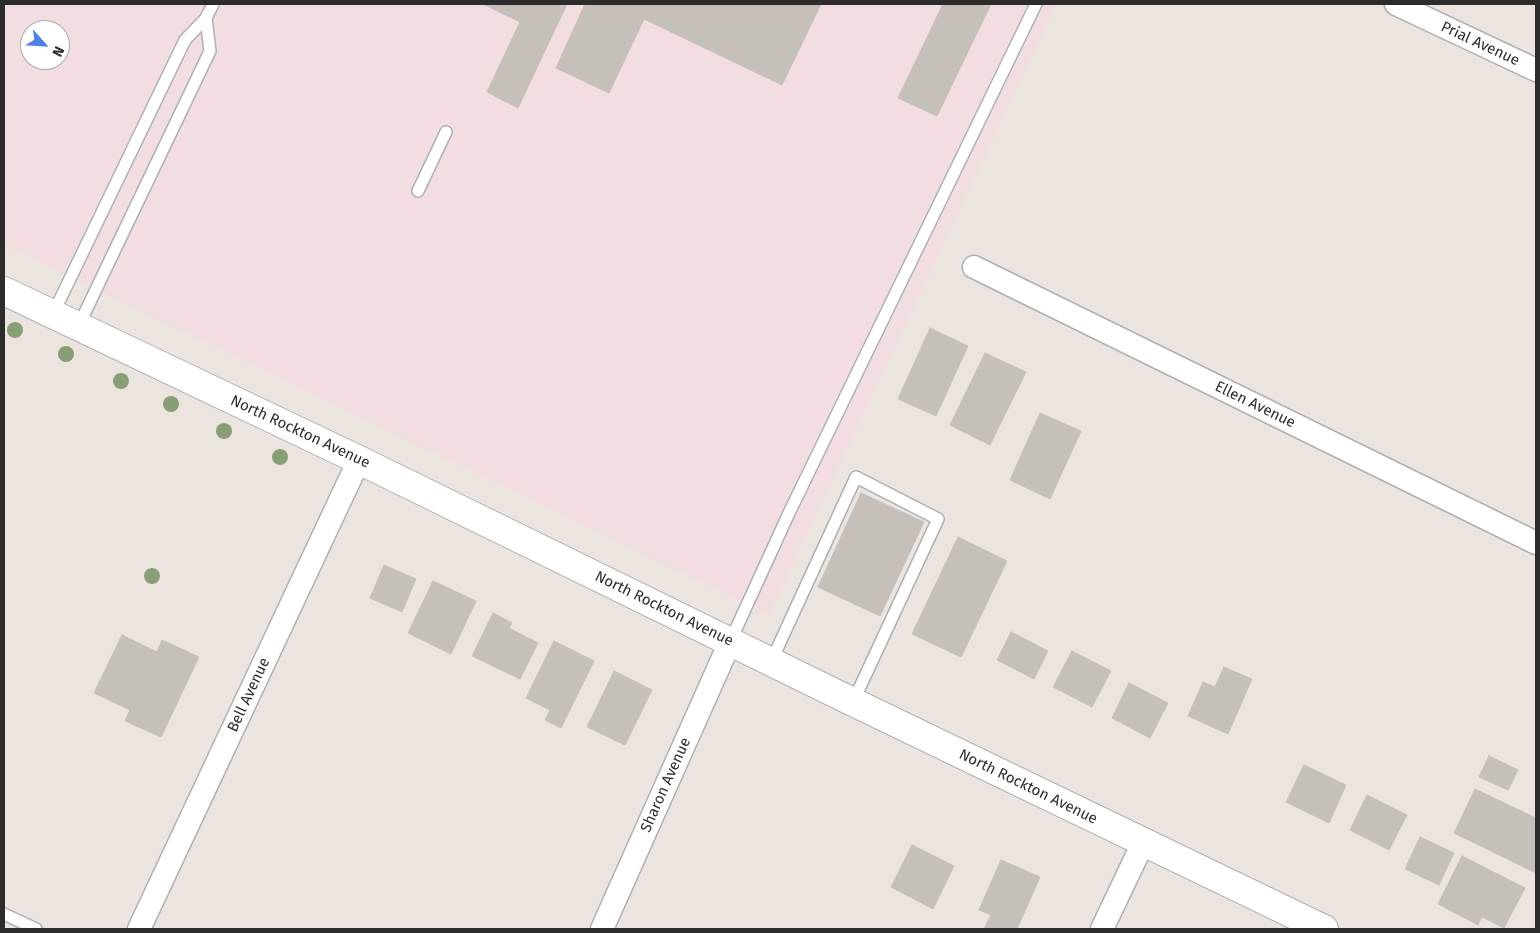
<!DOCTYPE html>
<html>
<head>
<meta charset="utf-8">
<style>
  body { margin:0 }
  #map { position:relative; width:1540px; height:933px; overflow:hidden; background:#ece5df; font-family:"Fira Sans",sans-serif }
  canvas { display:block }
  .frame { position:absolute; inset:0; border:5px solid #2c2c2c; pointer-events:none }
  .north { position:absolute; left:20px; top:20px; width:50px; height:50px; box-sizing:border-box; background:#fff; border:1px solid #ababab; border-radius:50%; rotate:116deg; font-size:14px; font-weight:700; line-height:20px; text-align:center; color:#2c2c2c }
  .north::after { content:''; display:block; margin:auto; width:18px; height:22px; background:#4f7fe9; clip-path:polygon(50% 0,100% 100%,50% 72%,0 100%) }
</style>
</head>
<body>
<div id="map">
<canvas width="1540" height="933"></canvas>
<div class="frame"></div>
<div class="north">N</div>
</div>
<script>
const g = document.querySelector('canvas').getContext('2d');
g.lineJoin = 'round';
function paint(path, color) {
  g.fillStyle = color;
  g.fill(path, 'evenodd');
}
function toPath(rows) {
  const path = new Path2D();
  for (const r of rows) {
    path.moveTo(r[0], r[1]);
    for (let i = 2; i < r.length; i += 2) path.lineTo(r[i], r[i + 1]);
  }
  return path;
}
function trace(path, color, width, dash) {
  g.strokeStyle = color;
  g.lineWidth = width;
  g.lineCap = dash ? 'butt' : 'round';
  g.setLineDash(dash || []);
  g.stroke(path);
}
function drawText(font, color, halo, rows, align = 'center') {
  g.font = font + ' "Fira Sans",sans-serif';
  g.lineWidth = 4;
  g.setLineDash([]);
  g.textBaseline = 'middle';
  g.strokeStyle = halo;
  g.fillStyle = color;
  for (const [text, x, y, turn = 0] of rows) {
    g.save();
    g.translate(x, y);
    g.rotate((+turn || 0) * Math.PI / 180);
    g.textAlign = isNaN(turn) ? turn : align;
    if (halo) g.strokeText(text, 0, 0);
    g.fillText(text, 0, 0);
    g.restore();
  }
}
paint(toPath([
  [4,4,1057,4,769,615,4,245],
  [30,30,60,30,60,60,30,60]
]), '#f2dee1');
const building = toPath([
  [483,4,567,4,518,108,487,92,520,22,483,4],
  [585,4,821,4,782,85,644,19,609,93,556,68,585,4],
  [943,4,991,4,937,116,898,98,943,4],
  [930,328,968,346,936,416,898,399,930,328],
  [985,353,1026,372,990,445,950,425,985,353],
  [1040,413,1081,431,1050,499,1010,480,1040,413],
  [861,493,924,522,880,616,818,587,861,493],
  [958,537,1007,561,961,657,912,634,958,537],
  [384,565,416,579,402,612,370,598,384,565],
  [433,581,476,601,451,654,408,633,433,581],
  [493,613,512,623,509,628,538,643,520,679,472,656,493,613],
  [1011,632,1048,651,1034,679,997,660,1011,632],
  [122,635,157,652,162,640,199,657,161,737,125,721,130,710,94,693,122,635],
  [554,641,594,661,561,728,545,720,550,710,526,698,554,641],
  [1072,651,1111,671,1092,707,1053,687,1072,651],
  [1224,667,1252,679,1228,734,1188,716,1203,682,1215,687,1224,667],
  [614,671,652,690,625,745,587,727,614,671],
  [1129,683,1168,703,1150,738,1112,718,1129,683],
  [1489,756,1518,770,1508,790,1479,777,1489,756],
  [1304,765,1346,785,1329,823,1286,802,1304,765],
  [1475,789,1536,818,1536,873,1454,833,1475,789],
  [1367,795,1407,815,1389,850,1350,830,1367,795],
  [1420,837,1454,853,1439,885,1405,869,1420,837],
  [912,845,954,866,933,909,891,887,912,845],
  [1462,856,1525,888,1504,928,1482,917,1478,925,1438,904,1462,856],
  [1001,860,1040,877,1017,929,984,929,991,915,979,910,1001,860]
]);
paint(building, '#c5c0ba');
trace(building, '#c7c0b9', 1);
const lane = toPath([
  [418,191,446,132],
  [53,314,185,40,206,18,213,4],
  [78,327,210,51,206,18],
  [730,642,789,513,1036,4],
  [771,662,856,477,938,519,853,702],
  [4,914,36,929]
]);
const street = toPath([
  [1396,4,1536,70],
  [974,267,1536,543],
  [139,929,359,460],
  [602,929,730,642],
  [1102,929,1143,843]
]);
const secondary = toPath([
  [4,291,359,460,853,702,1324,929]
]);
trace(lane, '#acafb7', 14);
trace(street, '#acafb7', 25);
trace(secondary, '#acafb7', 30);
trace(lane, '#fff', 11);
trace(street, '#fff', 22);
trace(secondary, '#fff', 28);
g.fillStyle = '#889e76';
for (const [x, y] of [
  [15,330],
  [66,354],
  [121,381],
  [171,404],
  [224,431],
  [280,457],
  [152,576]
]) {
  g.beginPath();
  g.arc(x, y, 8, 0, 2 * Math.PI);
  g.fill();
}
drawText('15px', '#2c2c2c', '#fff', [
  ["Prial Avenue",1480,44,25],
  ["Ellen Avenue",1255,405,26],
  ["North Rockton Avenue",300,432,25],
  ["North Rockton Avenue",664,609,26],
  ["Bell Avenue",249,695,-65],
  ["Sharon Avenue",666,785,-66],
  ["North Rockton Avenue",1028,787,26]
]);
</script>
</body>
</html>
